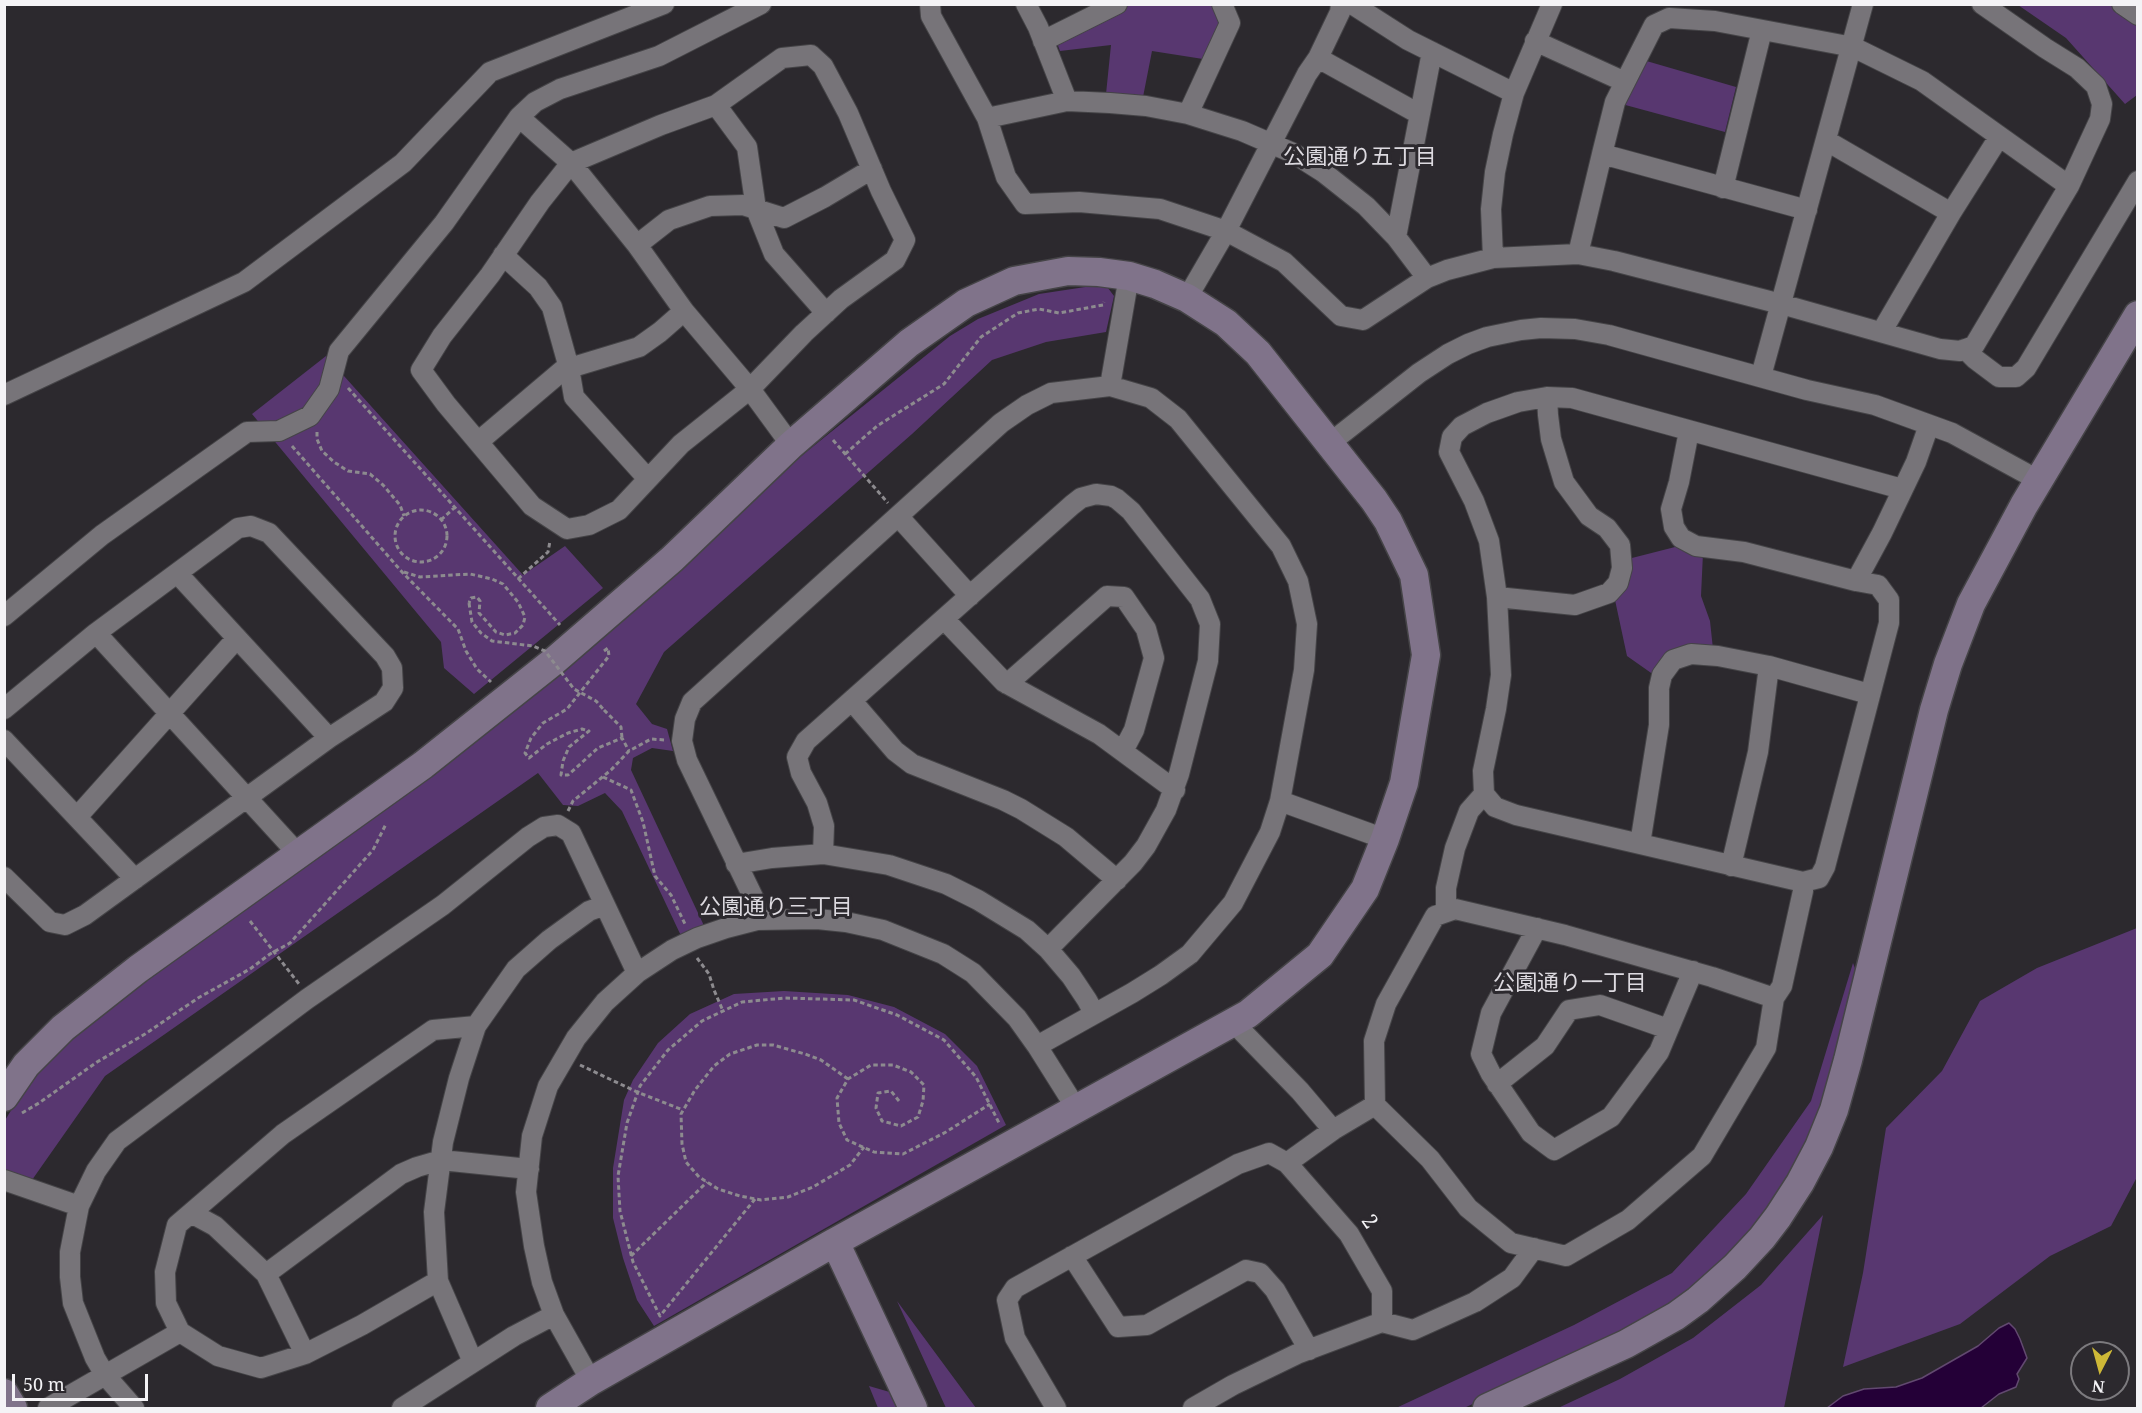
<!DOCTYPE html>
<html>
<head>
<meta charset="utf-8">
<style>
  body { margin:0 }
  #map { position:relative; width:2142px; height:1413px; overflow:hidden; background:#2c292e; font-family:"Noto Serif",serif }
  canvas { display:block }
  .frame { position:absolute; inset:0; border:6px solid #f4f3f6; pointer-events:none }
  .north { position:absolute; left:2070px; top:1341px; width:60px; height:60px; box-sizing:border-box; background:#2c292e; border:2px solid #7c7a7e; border-radius:50%; rotate:186deg; font-size:16px; font-weight:700; line-height:24px; text-align:center; color:#f4f3f6 }
  .north::after { content:''; display:block; margin:auto; width:21px; height:27px; background:#ceb837; clip-path:polygon(50% 0,100% 100%,50% 72%,0 100%) }
  .scale { position:absolute; left:12px; top:1374px; width:136px; height:27px; box-sizing:border-box; border:3px solid #f4f3f6; border-top:0; padding-left:8px; font-size:18px; line-height:21px; white-space:nowrap; color:#f4f3f6; -webkit-text-stroke:4px #2c292e; paint-order:stroke }
</style>
</head>
<body>
<div id="map">
<canvas width="2142" height="1413"></canvas>
<div class="frame"></div>
<div class="north">N</div>
<div class="scale">50 m</div>
</div>
<script>
const g = document.querySelector('canvas').getContext('2d');
g.lineJoin = 'round';
function paint(path, color) {
  g.fillStyle = color;
  g.fill(path, 'evenodd');
}
function toPath(rows) {
  const path = new Path2D();
  for (const r of rows) {
    if (r.length === 3) {
      path.moveTo(r[0] + r[2], r[1]);
      path.arc(r[0], r[1], r[2], 0, 2 * Math.PI);
      continue;
    }
    path.moveTo(r[0], r[1]);
    for (let i = 2; i < r.length; i += 2) path.lineTo(r[i], r[i + 1]);
  }
  return path;
}
function trace(path, color, width, dash) {
  g.strokeStyle = color;
  g.lineWidth = width;
  g.lineCap = dash ? 'butt' : 'round';
  g.setLineDash(dash || []);
  g.stroke(path);
}
function drawText(font, color, halo, rows, align = 'center') {
  g.font = font + ' "Noto Serif","Noto Sans JP",serif';
  g.lineWidth = 6;
  g.setLineDash([]);
  g.textBaseline = 'middle';
  g.strokeStyle = halo;
  g.fillStyle = color;
  for (const [text, x, y, turn = 0] of rows) {
    g.save();
    g.translate(x, y);
    g.rotate((+turn || 0) * Math.PI / 180);
    g.textAlign = isNaN(turn) ? turn : align;
    if (halo) g.strokeText(text, 0, 0);
    g.fillText(text, 0, 0);
    g.restore();
  }
}
paint(toPath([
  [1129,5,1214,5,1221,21,1203,59,1152,51,1143,97,1106,94,1111,45,1060,51,1057,43],
  [2018,5,2137,5,2137,95,2125,104,2066,38],
  [1643,60,1736,87,1725,132,1618,103],
  [1105,284,1114,296,1106,332,1046,342,992,360,912,434,664,652,636,704,652,724,667,729,673,751,652,748,633,758,631,770,706,930,683,940,622,811,605,793,578,806,563,805,538,773,105,1076,32,1180,5,1171,4,1122,24,1089,63,1043,205,937,950,336,978,319,1039,294],
  [326,356,523,575,565,546,603,588,474,694,444,668,441,642,252,414],
  [1679,546,1703,553,1701,596,1710,621,1713,649,1683,650,1662,658,1654,675,1627,656,1615,600,1628,559],
  [2137,928,2137,1177,2111,1226,2050,1256,1960,1324,1843,1367,1863,1273,1886,1128,1942,1071,1980,1001,2037,968],
  [1853,963,1859,979,1823,1113,1776,1203,1697,1289,1633,1330,1464,1408,1396,1408,1574,1325,1672,1273,1746,1194,1811,1101],
  [784,991,848,995,894,1007,945,1034,977,1066,1006,1125,654,1326,637,1300,623,1258,613,1218,613,1168,624,1100,633,1080,658,1043,690,1014,734,994],
  [1823,1215,1784,1408,1558,1408,1620,1379,1693,1338,1761,1285],
  [897,1301,976,1408,946,1408],
  [869,1386,893,1393,901,1408,878,1408]
]), '#583770');
const water = toPath([
  [2009,1323,2015,1329,2020,1339,2027,1358,2017,1374,2019,1379,2016,1387,1999,1394,1981,1408,1827,1408,1843,1396,1864,1389,1896,1387,1922,1378,1978,1346,1999,1328,2009,1323]
]);
paint(water, '#240037');
trace(water, '#624970', 1.5);
const street = toPath([
  [761,4,659,56,560,89,535,102,519,117,571,163,637,245,684,311,750,389,791,445],
  [930,4,931,16,987,118,1067,101,1110,103,1146,106,1188,114,1242,131,1293,153,1323,172,1366,206,1396,237,1427,278,1447,270,1493,258,1578,254,1614,261,1781,304,1940,349,1960,351,1974,346,2069,186,2100,119,2102,104,2096,86,2077,68,2045,48,1982,4],
  [1026,4,1038,27,1067,101],
  [1352,4,1408,40,1514,93],
  [2122,4,2138,15],
  [1043,41,1117,4],
  [1535,41,1625,82],
  [811,55,823,66,848,113,881,191,905,240,895,260,841,299,804,333,750,389,681,444,619,510,589,525,567,529,532,506,446,404,421,370,442,336,490,275,540,202,571,163,661,125,716,105,782,58,811,55],
  [1318,58,1419,114],
  [716,105,747,147,756,209,774,254,826,313],
  [1188,114,1230,23,1222,4],
  [987,118,1006,177,1025,204,1079,202,1160,209,1226,231,1284,262,1341,316,1363,320,1427,278],
  [1827,141,1951,213],
  [1602,154,1615,102,1654,25,1669,18,1715,21,1853,47,1922,81,2069,186],
  [1723,188,1762,30],
  [1396,237,1432,52],
  [637,245,669,220,710,206,743,205,784,218,825,197,872,169],
  [1578,254,1602,154,1807,210],
  [503,255,538,287,552,307,569,368,574,397,648,479],
  [1493,258,1491,209,1495,172,1503,134,1514,93,1552,4],
  [1187,298,1226,231,1307,74,1318,58,1340,12,1341,4],
  [1882,331,1951,213,1999,137],
  [1965,349,1975,359,1999,377,2016,377,2026,368,2138,181],
  [1761,376,1863,4],
  [1110,386,1151,398,1178,419,1281,546,1298,581,1307,624,1304,670,1280,801],
  [4,395,244,282,403,163,490,72,664,4],
  [1689,431,1679,482,1671,509,1674,527,1681,538,1696,546,1744,552,1856,581,1882,533,1916,462,1929,425],
  [478,442,563,370,639,347,660,332,684,311],
  [1330,443,1419,373,1448,354,1468,344,1487,337,1521,330,1541,328,1575,329,1609,335,1807,390,1875,405,1952,433,2038,480],
  [898,516,970,596],
  [177,573,329,738],
  [1856,581,1878,585,1889,600,1889,623,1825,867,1819,878,1803,882,1516,815,1495,807,1484,794,1483,771,1496,709,1501,675,1497,597,1489,541,1474,501,1449,452,1452,437,1462,426,1487,413,1518,402,1547,397,1572,398,1902,489],
  [1497,597,1575,605,1609,593,1618,583,1622,568,1620,545,1607,528,1589,516,1564,482,1551,439,1548,415,1547,397],
  [4,616,102,535,247,432,279,431,310,416,329,389,339,351,444,223,519,117],
  [944,619,1004,682,1099,734,1175,790],
  [96,633,299,855],
  [1007,684,1107,596,1124,597,1146,629,1154,658,1134,730,1123,751],
  [852,701,895,751,912,764,1003,800,1021,809,1066,837,1117,880],
  [4,709,96,633,238,528,251,526,269,533,385,656,392,668,393,688,384,702,329,738,85,915,65,925,50,922,4,877],
  [4,740,135,879],
  [77,817,237,638],
  [1640,844,1659,725,1659,688,1662,675,1673,660,1691,654,1718,656,1769,666,1869,694],
  [823,854,824,826,817,803,801,773,797,757,806,741,1072,505,1081,498,1096,494,1111,496,1117,499,1131,511,1200,599,1210,624,1208,661,1179,774,1166,810,1146,846,1133,863,1048,949],
  [736,864,772,858,823,854,889,865,946,884,978,900,1027,930,1048,949,1071,976,1087,1000,1094,1013],
  [1731,866,1758,752,1769,666],
  [1446,912,1446,888,1455,848,1469,811,1484,794],
  [757,920,755,901,687,760,682,741,685,719,692,702,1001,423,1027,405,1051,393,1110,386,1129,276],
  [1537,928,1491,1013,1481,1054,1491,1074,1531,1133,1554,1150,1611,1117,1659,1052,1693,971],
  [637,973,672,950,697,938,726,928,757,920,817,919,846,922,883,930,943,954,973,973,1017,1018,1037,1046,1076,1108],
  [1774,998,1782,986,1803,891,1803,882],
  [1233,1022,1300,1091,1333,1130,1375,1105,1374,1041,1386,1004,1435,916,1455,909,1565,935,1712,977,1774,998,1766,1048,1702,1156,1628,1220,1566,1256,1511,1243,1468,1208,1430,1159,1375,1105],
  [1037,1046,1132,993,1161,975,1190,954,1233,903,1270,832,1280,801,1385,839],
  [1497,1084,1545,1046,1569,1010,1600,1005,1668,1029],
  [1287,1163,1349,1234,1382,1291,1382,1322],
  [4,1180,79,1206],
  [191,1213,215,1226,266,1274,305,1354],
  [1072,1256,1118,1327,1147,1325,1246,1270,1260,1273,1275,1290,1309,1350],
  [266,1274,401,1174,417,1167,441,1160,529,1169],
  [438,1281,362,1325,305,1354,261,1368,218,1356,180,1332,166,1303,165,1272,177,1225,283,1134,433,1030,476,1026],
  [473,1362,438,1281,434,1212,443,1142,459,1078,476,1026,516,969,549,940,589,911,605,905],
  [48,1408,180,1332],
  [134,1408,105,1375,95,1358,73,1303,70,1277,70,1252,79,1206,96,1171,117,1141,307,999,443,905,528,837,544,827,558,825,571,833,637,973,605,1002,576,1038,548,1086,532,1136,526,1192,534,1246,542,1282,554,1315,591,1381],
  [402,1408,514,1336,554,1315],
  [1056,1408,1015,1338,1007,1300,1015,1288,1238,1164,1269,1153,1287,1163,1333,1130],
  [1193,1408,1233,1385,1297,1354,1382,1322,1413,1330,1475,1302,1512,1278,1534,1248]
]);
const secondary = toPath([
  [4,1097,26,1065,63,1028,138,969,423,765,554,661,672,559,791,445,909,343,966,303,1014,281,1068,271,1099,272,1129,276,1155,284,1187,298,1226,323,1258,353,1374,500,1388,521,1414,575,1426,655,1404,783,1385,839,1365,889,1320,955,1248,1014,835,1242],
  [4,1393,13,1408],
  [550,1408,591,1381,835,1242,913,1408],
  [1487,1408,1626,1344,1676,1316,1698,1300,1735,1267,1762,1238,1778,1217,1800,1183,1819,1147,1834,1110,1848,1060,1934,710,1948,664,1971,604,2024,505,2138,315]
]);
trace(street, '#454447', 22);
trace(secondary, '#454447', 31);
trace(toPath([
  [348,388,560,625],
  [317,432,317,439,322,451,334,462,348,471,370,474,383,485,400,505,404,516],
  [833,440,888,503],
  [292,446,402,572,458,629,466,651,477,669,491,682],
  [845,454,877,426,944,384,981,337,1018,313,1039,309,1059,313,1103,305,1104,302],
  [421,536,26],
  [441,520,454,508],
  [404,572,420,577,470,574,492,579,503,584,518,602,525,617,523,625,515,633,505,635,496,632,479,613,480,601,477,597,471,598,469,603],
  [518,579,548,552,550,541],
  [604,651,608,648,609,656,567,709,543,723,531,738,525,753,529,758,547,744,568,733,582,729,589,731,569,747,563,761,561,775,568,775,598,748,622,738,629,751],
  [604,710,621,727,622,738],
  [603,777,631,790,643,822,655,876,671,895,685,924],
  [568,811,573,801,611,770,629,751,651,739,665,740],
  [250,921,299,984],
  [697,958,709,974,714,990,723,1011],
  [580,1065,637,1092,683,1110],
  [848,1079,821,1060,805,1054,773,1045,757,1045,730,1054,714,1066,695,1090,681,1114,682,1144,686,1162,699,1177,718,1189,740,1196,761,1200,788,1197,813,1187,850,1165,864,1147],
  [899,1101,891,1091,878,1093,876,1108,882,1121,901,1126,918,1117,923,1101,924,1085,911,1072,893,1065,871,1065,848,1079,837,1098,839,1123,847,1140,874,1152,903,1154,946,1132,990,1104],
  [22,1113,39,1103,97,1062,145,1034,198,998,250,969,270,954,290,943,373,850,386,824],
  [755,1199,660,1316,633,1262,620,1211,618,1176,627,1123,640,1086,668,1050,702,1021,742,1002,785,998,854,1000,897,1015,944,1040,976,1077,1000,1125],
  [631,1256,707,1182]
]), '#8d8b8f', 3, [4.5, 3]);
trace(street, '#777479', 20);
trace(secondary, '#80738a', 28);
trace(toPath([
  [469,603,472,622,481,633,492,641,533,646,545,651,574,689,596,701,604,710]
]), '#8d8b8f', 3, [4.5, 3]);
drawText('21px', '#f4f3f6', '#2c292e', [
  ["2",1369,1222,55]
]);
drawText('22px', '#dddae0', '#2c292e', [
  ["公園通り五丁目",1360,158],
  ["公園通り三丁目",776,908],
  ["公園通り一丁目",1570,984]
]);
</script>
</body>
</html>
